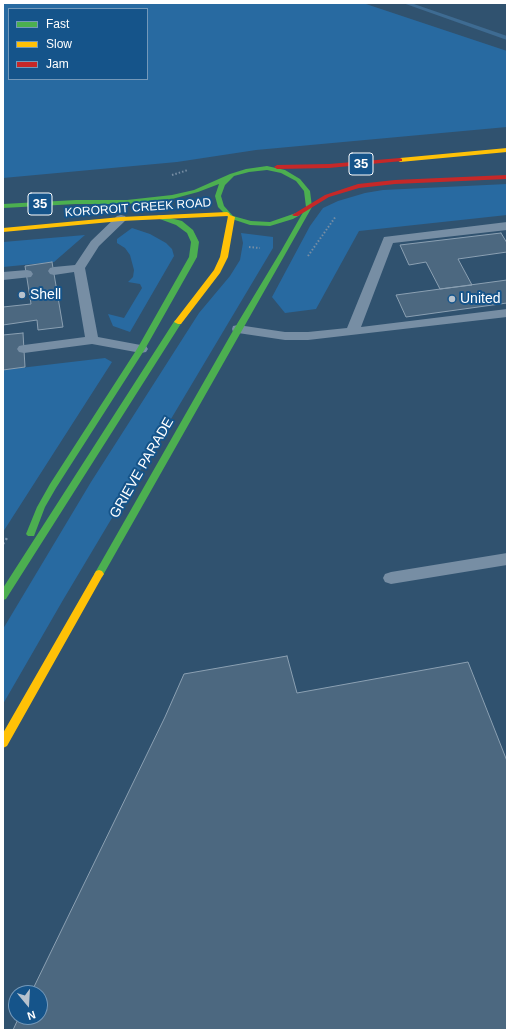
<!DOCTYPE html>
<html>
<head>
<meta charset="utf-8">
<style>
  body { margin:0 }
  #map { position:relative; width:510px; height:1033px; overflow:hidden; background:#30526f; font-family:Arial,sans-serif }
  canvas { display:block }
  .frame { position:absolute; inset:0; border:4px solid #fff; pointer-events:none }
  .legend { position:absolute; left:8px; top:8px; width:140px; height:72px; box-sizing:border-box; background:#15548a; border:1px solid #7398b9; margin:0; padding:5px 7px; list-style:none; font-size:12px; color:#fff }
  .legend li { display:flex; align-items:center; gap:8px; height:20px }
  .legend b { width:20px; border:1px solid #7398b9 }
  .north { position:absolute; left:8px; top:985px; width:40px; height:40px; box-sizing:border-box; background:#15548a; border:1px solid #7398b9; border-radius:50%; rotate:162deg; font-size:11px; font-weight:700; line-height:16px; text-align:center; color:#fff }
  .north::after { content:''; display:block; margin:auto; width:14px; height:18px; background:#b7c2cd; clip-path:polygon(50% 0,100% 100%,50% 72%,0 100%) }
</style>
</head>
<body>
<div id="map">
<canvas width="510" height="1033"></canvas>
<div class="frame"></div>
<ul class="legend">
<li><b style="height:5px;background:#4caf50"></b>Fast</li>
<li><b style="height:5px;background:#ffc107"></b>Slow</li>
<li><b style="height:5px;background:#c62828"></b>Jam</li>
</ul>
<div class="north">N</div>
</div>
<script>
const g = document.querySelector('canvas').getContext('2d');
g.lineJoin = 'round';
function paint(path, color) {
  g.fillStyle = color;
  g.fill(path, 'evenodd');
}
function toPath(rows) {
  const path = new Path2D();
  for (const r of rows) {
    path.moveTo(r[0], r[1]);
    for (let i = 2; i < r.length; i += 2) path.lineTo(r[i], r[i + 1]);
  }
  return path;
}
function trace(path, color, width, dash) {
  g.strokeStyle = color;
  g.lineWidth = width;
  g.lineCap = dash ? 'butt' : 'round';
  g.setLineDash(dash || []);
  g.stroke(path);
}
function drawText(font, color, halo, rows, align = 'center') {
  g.font = font + ' Arial,sans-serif';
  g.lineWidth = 4;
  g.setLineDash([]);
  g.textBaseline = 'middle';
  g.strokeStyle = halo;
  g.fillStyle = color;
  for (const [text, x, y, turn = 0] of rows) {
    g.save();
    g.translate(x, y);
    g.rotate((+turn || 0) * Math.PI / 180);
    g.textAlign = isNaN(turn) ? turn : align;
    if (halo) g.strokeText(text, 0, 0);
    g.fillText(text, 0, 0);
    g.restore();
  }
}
paint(toPath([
  [3,3,363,3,507,51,507,127,256,150,177,162,3,178],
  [9,9,147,9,147,79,9,79],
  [507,184,507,215,359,231,316,309,285,313,272,297,310,226,323,208,338,201,365,193,383,190],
  [132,228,150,234,166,243,172,249,174,256,130,332,113,326,108,314,124,318,142,288,140,284,128,282,133,277,134,270,130,255,125,248,117,243,117,239],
  [241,233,273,237,273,248,63,600,3,704,3,629,91,482,199,313,230,276,240,260,243,243],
  [85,235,54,262,3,267,3,242],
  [105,358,112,362,3,532,3,370]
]), '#286aa1');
paint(toPath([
  [403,3,411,3,507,36,507,40,403,3]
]), '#3e6b92');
const building = toPath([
  [501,233,507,243,507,252,458,259,472,285,440,289,426,262,409,265,400,245,501,233],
  [52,262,63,327,38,330,37,320,3,325,3,307,31,304,25,266,52,262],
  [507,280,507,303,406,317,396,295,507,280],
  [23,333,25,367,3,370,3,335,23,333],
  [287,656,297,693,468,662,507,761,507,1030,13,1030,19,1017,40,1017,40,993,31,993,165,717,184,674,287,656]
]);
paint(building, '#4c6880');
trace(building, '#8ba0b2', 1);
trace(toPath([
  [172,175,188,170],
  [249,247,260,248],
  [308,256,336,216]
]), '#778ea4', 2, [1.5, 2]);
trace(toPath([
  [3,544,7,538]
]), '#778ea4', 2.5, [2, 3]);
paint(toPath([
  [121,215,125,216,127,219,99,246,85,268,98,337,146,346,148,349,146,352,141,353,92,344,24,353,19,352,17,349,19,346,24,345,85,337,74,272,54,275,50,274,48,271,50,268,54,267,75,265,91,241,117,216,121,215],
  [507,222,507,230,393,243,361,327,507,309,507,317,308,340,285,340,238,333,233,332,232,329,233,326,238,325,285,332,308,332,347,328,384,237,507,222],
  [27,270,31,271,33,274,31,277,3,280,3,272,27,270],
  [507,553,507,565,391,584,385,582,383,578,385,574,391,572,507,553]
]), '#778ea4');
paint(toPath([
  [267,166,285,170,300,179,310,191,312,207,102,577,96,577,94,574,96,571,234,329,281,251,306,207,304,191,296,181,281,173,267,170,249,172,234,176,225,185,221,196,224,206,233,216,251,221,270,222,296,213,300,215,293,219,270,226,250,225,229,218,218,207,215,196,219,184,198,192,172,199,127,204,76,204,3,208,3,204,76,200,127,200,172,195,194,190,230,174,246,169,267,166],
  [159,215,182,221,193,230,199,242,197,257,145,349,56,488,45,507,34,536,28,536,26,534,37,507,50,484,137,349,189,257,191,242,187,233,176,225,157,218,157,216,159,215],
  [175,320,178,320,182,322,6,599,3,600,3,588,175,320]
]), '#4caf50');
paint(toPath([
  [507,148,507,152,400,162,397,160,400,158,507,148],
  [227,212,229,213,230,215,235,217,228,257,220,273,181,324,178,324,174,322,214,270,220,257,228,216,121,221,3,232,3,228,121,217,227,212],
  [99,570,102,571,104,574,102,577,7,746,3,748,3,733,96,571,99,570]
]), '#ffc107');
paint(toPath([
  [400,158,402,159,402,161,329,168,277,169,274,167,277,165,329,164,400,158],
  [507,175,507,179,395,184,359,188,329,197,298,216,294,216,292,215,325,195,358,184,395,180,507,175]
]), '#c62828');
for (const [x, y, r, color] of [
  [22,295,4,"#b7c2cd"],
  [452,299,4,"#b7c2cd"]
]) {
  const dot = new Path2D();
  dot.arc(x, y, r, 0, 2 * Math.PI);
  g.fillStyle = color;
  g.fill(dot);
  trace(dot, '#15548a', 1.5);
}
drawText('12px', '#fff', '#15548a', [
  ["KOROROIT CREEK ROAD",138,208,-4]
]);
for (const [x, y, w] of [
  [361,164,24],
  [40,204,24]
]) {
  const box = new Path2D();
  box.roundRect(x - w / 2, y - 11, w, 22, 3);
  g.fillStyle = '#15548a';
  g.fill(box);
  trace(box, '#fff', 1);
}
drawText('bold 13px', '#fff', null, [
  ["35",361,164],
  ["35",40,204]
]);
drawText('14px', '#fff', '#15548a', [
  ["Shell",30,295],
  ["United",460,299]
], 'left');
drawText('14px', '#fff', '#15548a', [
  ["GRIEVE PARADE",142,468,-60]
]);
</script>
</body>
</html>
